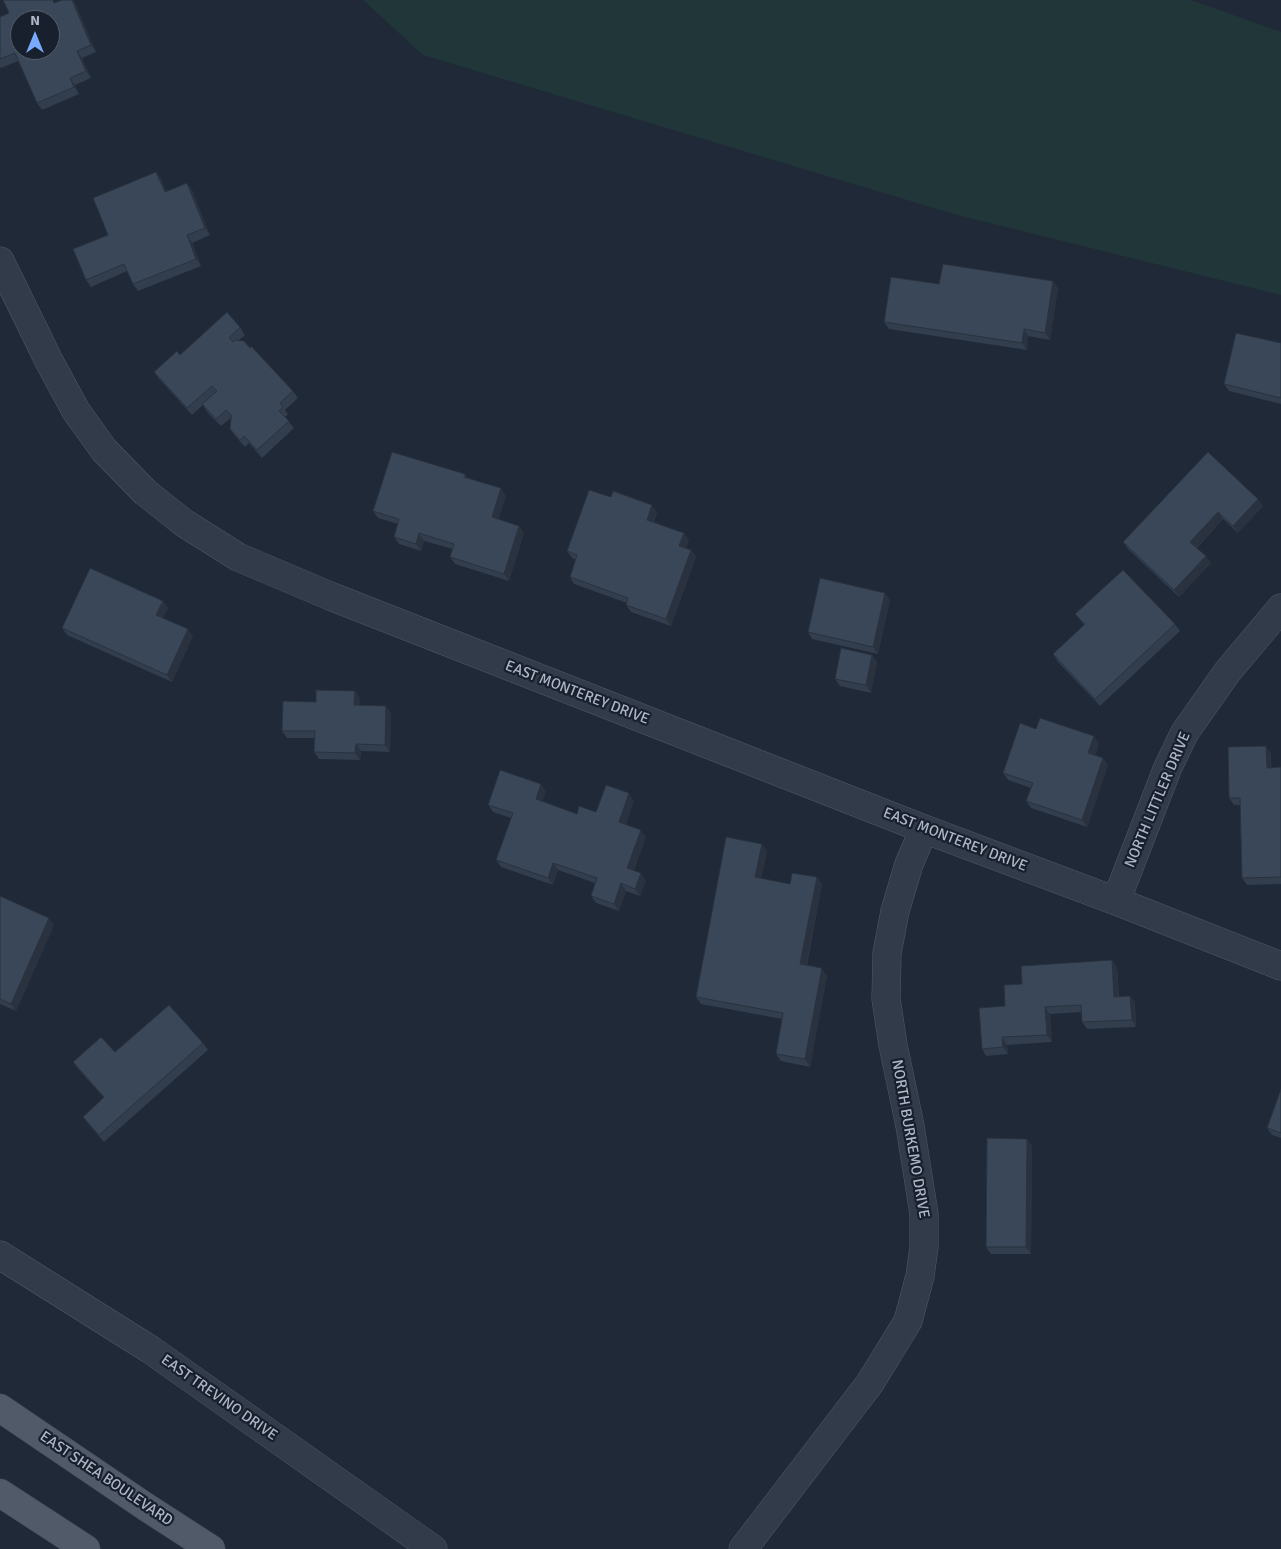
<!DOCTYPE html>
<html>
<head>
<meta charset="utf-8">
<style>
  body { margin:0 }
  #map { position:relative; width:1281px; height:1549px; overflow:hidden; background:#1f2938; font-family:Signika,sans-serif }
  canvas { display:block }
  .north { position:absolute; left:10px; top:10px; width:50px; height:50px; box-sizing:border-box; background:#18202d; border:1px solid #545c6a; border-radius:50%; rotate:0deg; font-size:14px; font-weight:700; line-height:20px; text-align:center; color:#adb6c6 }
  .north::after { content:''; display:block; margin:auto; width:18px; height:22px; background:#7aaafe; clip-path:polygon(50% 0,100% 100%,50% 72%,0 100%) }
</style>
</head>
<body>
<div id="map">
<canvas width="1281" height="1549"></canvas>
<div class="north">N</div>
</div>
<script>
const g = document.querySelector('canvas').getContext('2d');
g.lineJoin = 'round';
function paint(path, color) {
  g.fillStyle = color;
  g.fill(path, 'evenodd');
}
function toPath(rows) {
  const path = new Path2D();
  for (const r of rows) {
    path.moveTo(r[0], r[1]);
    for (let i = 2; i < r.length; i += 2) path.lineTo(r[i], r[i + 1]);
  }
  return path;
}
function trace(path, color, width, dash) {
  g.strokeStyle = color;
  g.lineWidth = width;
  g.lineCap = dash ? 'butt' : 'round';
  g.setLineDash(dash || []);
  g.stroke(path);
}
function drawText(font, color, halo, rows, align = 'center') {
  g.font = font + ' Signika,sans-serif';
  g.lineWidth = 4.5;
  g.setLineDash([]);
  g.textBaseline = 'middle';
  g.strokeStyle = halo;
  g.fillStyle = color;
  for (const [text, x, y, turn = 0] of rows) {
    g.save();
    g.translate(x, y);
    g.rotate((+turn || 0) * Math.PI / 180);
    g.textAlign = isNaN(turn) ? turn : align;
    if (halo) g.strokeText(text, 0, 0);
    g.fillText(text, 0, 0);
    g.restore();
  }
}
paint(toPath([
  [363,0,1191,0,1281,32,1281,295,957,215,423,55]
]), '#213639');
const street = toPath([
  [0,261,49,361,76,411,104,450,145,492,184,523,238,557,330,596,924,829,1116,901,1281,966],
  [1116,901,1168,767,1185,732,1228,671,1281,608],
  [0,1255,151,1350,433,1549],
  [743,1549,870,1383,908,1321,920,1276,924,1247,924,1214,910,1126,893,1045,886,999,887,953,895,911,909,864,924,829]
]);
const primary = toPath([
  [0,1408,146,1507,211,1549],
  [0,1493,86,1549]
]);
trace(street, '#505967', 29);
trace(primary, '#3c4452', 29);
trace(street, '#323b49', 28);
trace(primary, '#505a69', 28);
paint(toPath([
  [62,0,73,0,75,3,96,52,82,58,91,78,75,85,79,94,42,110,37,103,18,61,1,68,0,67,0,17,56,3],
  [156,172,161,179,166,191,192,190,210,235,192,243,201,266,138,291,133,284,127,271,91,287,86,280,108,235],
  [1053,281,1058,288,1050,340,1028,336,1027,350,889,329,884,322,939,284],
  [240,327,245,335,239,340,293,391,298,398,285,410,288,414,285,417,294,428,262,458,249,443,245,447,235,436,230,429,231,418,221,426,207,412,203,405,192,415,159,379,154,372,180,355],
  [1281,343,1281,404,1229,391,1224,384],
  [1208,452,1263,506,1238,533,1223,519,1197,548,1206,556,1211,563,1179,597,1128,549,1123,542],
  [465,474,467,478,506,496,498,520,519,526,524,533,509,581,455,564,450,557,453,549,424,541,421,551,399,544,394,537,398,524,378,518,373,511],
  [611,497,657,512,654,522,689,540,686,548,691,550,696,557,671,626,631,612,626,605,627,603,574,584,570,577,576,560,572,558,567,551],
  [890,600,878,654,812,639,808,632],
  [163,601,168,608,163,618,193,636,172,682,67,635,62,628],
  [1075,614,1175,624,1180,631,1100,706,1058,662,1053,654,1084,625],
  [872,655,877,662,871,693,840,686,835,679],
  [360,698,359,705,391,713,390,752,361,751,360,760,319,759,314,752,314,738,287,738,282,731,316,702],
  [1036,729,1099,743,1095,755,1103,758,1108,765,1087,827,1031,808,1026,801,1031,788,1008,780,1003,773],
  [1271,753,1271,767,1281,767,1281,884,1247,885,1242,878,1240,805,1234,805,1229,798],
  [546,791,542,801,577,814,596,812,634,801,626,824,646,837,634,870,646,880,640,896,626,891,619,911,596,903,591,896,595,883,558,870,553,885,501,867,496,860,511,818,493,812,488,805],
  [767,851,761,879,790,884,817,877,822,884,807,965,827,976,810,1067,781,1061,776,1054,782,1019,701,1004,696,997],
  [0,896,54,925,16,1011,0,1004],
  [1112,960,1117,967,1119,996,1130,996,1135,1003,1136,1027,1087,1029,1082,1022,1082,1012,1050,1014,1052,1042,1007,1045,1008,1054,986,1056,982,1049,1005,1006,1022,984],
  [203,1043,208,1050,104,1142,88,1124,83,1117,104,1098,78,1069,73,1062,115,1052],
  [1281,1089,1281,1138,1272,1135,1267,1128],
  [1027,1139,1032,1146,1031,1254,991,1254,986,1247]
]), '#323d4d');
paint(toPath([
  [72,0,73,0,75,3,96,52,91,45],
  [77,51,82,58,91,78,86,71],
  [70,78,75,85,79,94,74,87],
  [156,172,161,179,170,199,165,192],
  [187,183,192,190,210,235,205,228],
  [187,235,192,243,201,266,196,259],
  [1053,281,1058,288,1050,340,1045,333],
  [1024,329,1028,336,1027,350,1022,343],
  [501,488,506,496,497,525,492,517],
  [1258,499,1263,506,1238,533,1233,526],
  [652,505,657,512,652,527,647,520],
  [1218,512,1223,519,1195,549,1190,542],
  [519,526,524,533,509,581,504,574],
  [419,533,424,541,421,551,416,544],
  [684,533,689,540,684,553,679,546],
  [691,550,696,557,671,626,666,619],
  [1206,556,1211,563,1179,597,1174,590],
  [885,593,890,600,878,654,873,647],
  [163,601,168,608,161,622,156,615],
  [188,629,193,636,172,682,167,675],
  [872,655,877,662,871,693,866,685],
  [355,691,360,698,359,712,354,705],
  [386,706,391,713,390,752,385,745],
  [1094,736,1099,743,1093,760,1088,753],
  [356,744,361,751,360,760,355,753],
  [1266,746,1271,753,1272,775,1267,768],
  [1103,758,1108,765,1087,827,1082,820],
  [541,784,546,791,541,806,536,799],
  [629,793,634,801,624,829,619,822],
  [641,830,646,837,632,875,627,868],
  [762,844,767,851,760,884,755,877],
  [553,863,558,870,553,885,548,878],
  [641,873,646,880,640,896,635,889],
  [817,877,822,884,805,971,800,964],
  [621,883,626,891,619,911,614,904],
  [49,918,54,925,16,1011,11,1004],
  [1112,960,1117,967,1119,1004,1114,997],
  [822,968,827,976,810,1067,805,1059],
  [1130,996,1135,1003,1136,1027,1132,1020],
  [1045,1007,1050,1014,1052,1042,1047,1035],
  [1002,1037,1007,1045,1008,1054,1003,1047],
  [1027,1139,1032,1146,1031,1254,1026,1247]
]), '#29323e');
const building = toPath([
  [3,0,53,0,54,3,62,0,72,0,91,45,77,51,86,71,70,78,74,87,37,103,15,53,0,59,0,17,9,13,3,0],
  [20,20,50,20,50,50,20,50,20,20],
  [156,172,165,192,187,183,205,228,187,235,196,259,133,284,124,264,86,280,73,249,108,235,93,198,156,172],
  [943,264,1053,281,1045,333,1024,329,1022,343,884,322,891,277,939,284,943,264],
  [227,312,240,327,229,338,233,342,235,340,244,341,250,348,251,346,293,391,280,403,283,407,279,411,289,421,257,450,244,436,240,440,230,429,231,418,232,416,226,410,216,419,202,404,217,391,212,386,187,408,154,372,177,351,180,355,227,312],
  [1236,333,1281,343,1281,398,1224,384,1236,333],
  [392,452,465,474,464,477,501,488,492,517,519,526,504,574,450,557,454,544,419,533,416,544,394,537,399,519,373,511,392,452],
  [1208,452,1258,499,1233,526,1218,512,1190,542,1206,556,1174,590,1123,542,1208,452],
  [589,490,611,497,613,491,652,505,647,520,684,533,679,546,691,550,666,619,626,605,628,598,570,577,577,555,567,551,589,490],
  [90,568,163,601,156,615,188,629,167,675,62,628,90,568],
  [1123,570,1175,624,1095,699,1053,654,1085,624,1075,614,1123,570],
  [820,578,885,593,873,647,808,632,820,578],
  [841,648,872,655,866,685,835,679,841,648],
  [316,690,355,691,354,705,386,706,385,745,356,744,355,753,314,752,315,731,282,731,283,701,316,702,316,690],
  [1040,718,1094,736,1088,753,1103,758,1082,820,1026,801,1033,783,1003,773,1020,723,1036,729,1040,718],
  [1266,746,1267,768,1281,767,1281,877,1242,878,1240,798,1229,798,1228,747,1266,746],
  [500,770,541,784,536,799,577,814,579,806,596,812,606,785,629,793,619,822,641,830,627,868,641,873,635,889,621,883,614,904,591,896,597,878,553,863,548,878,496,860,513,813,488,805,500,770],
  [726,837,762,844,755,877,790,884,792,873,817,877,800,964,822,968,805,1059,776,1054,783,1013,696,997,726,837],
  [0,896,49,918,11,1004,0,999,0,896],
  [1112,960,1114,997,1130,996,1132,1020,1082,1022,1081,1005,1045,1007,1047,1035,1002,1037,1003,1047,982,1049,979,1008,1005,1006,1004,985,1022,984,1021,966,1112,960],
  [169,1005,203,1043,99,1135,83,1117,104,1097,73,1062,101,1037,115,1052,169,1005],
  [1281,1089,1281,1133,1267,1128,1281,1089],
  [987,1138,1027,1139,1026,1247,986,1247,987,1138]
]);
paint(building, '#3a4759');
trace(building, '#29323e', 1);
drawText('15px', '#adb6c6', '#18202d', [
  ["EAST MONTEREY DRIVE",577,693,21],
  ["NORTH LITTLER DRIVE",1158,800,-67],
  ["EAST MONTEREY DRIVE",955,840,21],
  ["NORTH BURKEMO DRIVE",910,1139,80],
  ["EAST TREVINO DRIVE",219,1398,35],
  ["EAST SHEA BOULEVARD",106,1479,34]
]);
</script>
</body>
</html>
